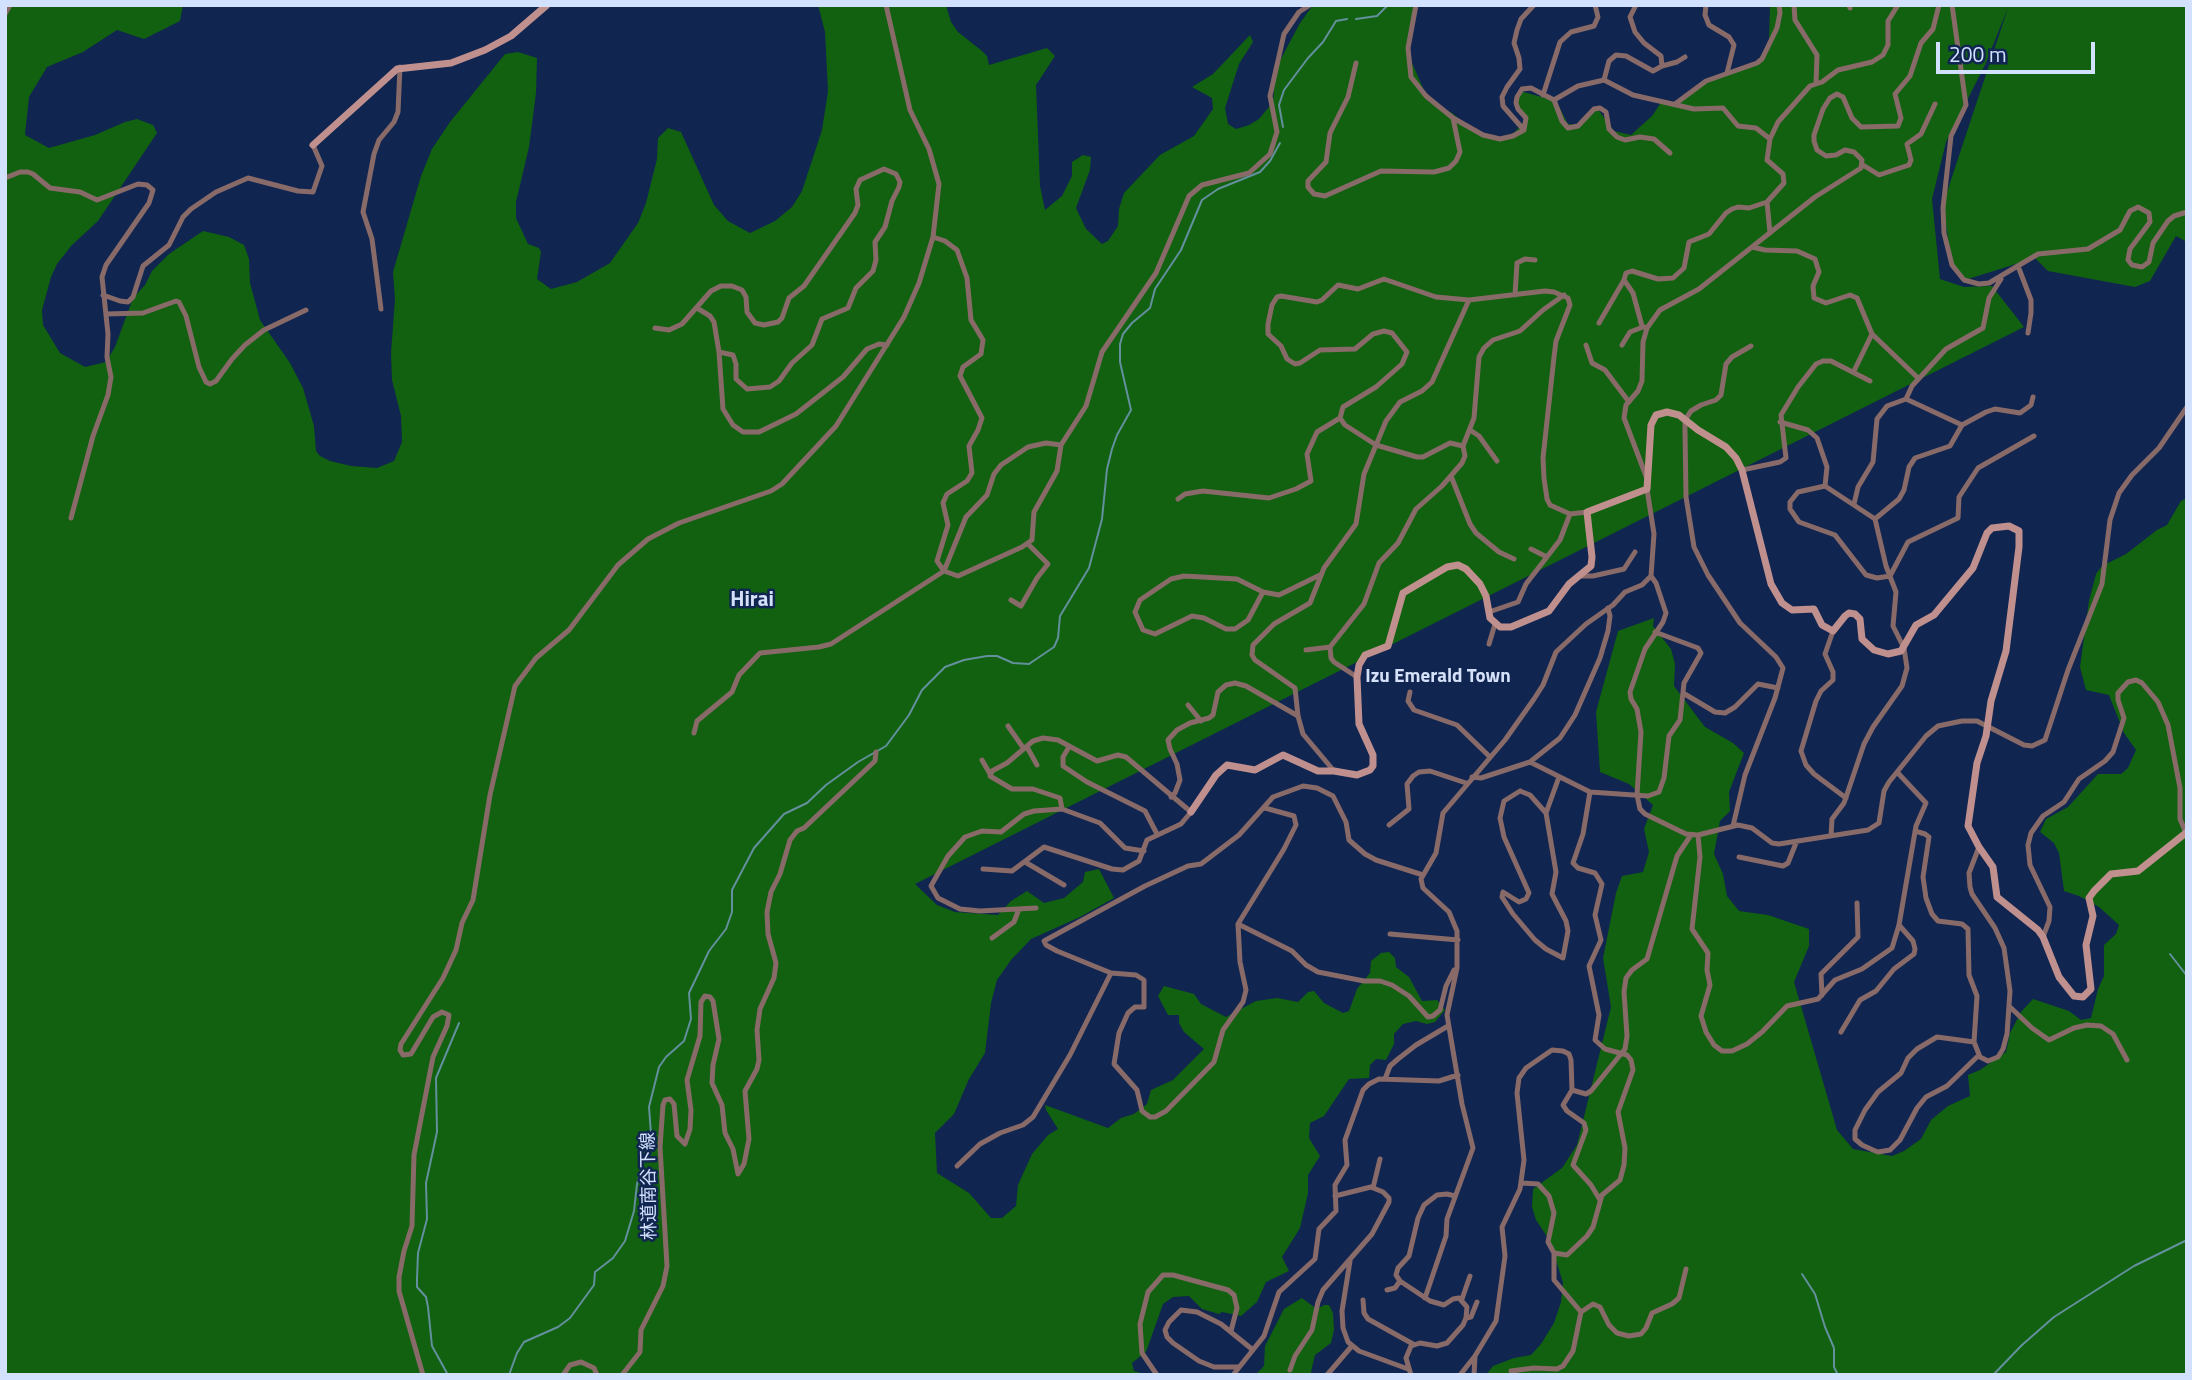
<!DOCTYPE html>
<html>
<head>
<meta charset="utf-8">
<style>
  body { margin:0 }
  #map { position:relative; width:2192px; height:1380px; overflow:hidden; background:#102550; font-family:"Titillium Web",sans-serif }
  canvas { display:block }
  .frame { position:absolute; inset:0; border:7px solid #d2e1fd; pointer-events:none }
  .scale { position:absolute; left:1936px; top:42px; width:159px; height:32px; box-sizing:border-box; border:4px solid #d2e1fd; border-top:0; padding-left:9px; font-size:21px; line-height:24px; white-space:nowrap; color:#d2e1fd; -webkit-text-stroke:5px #102550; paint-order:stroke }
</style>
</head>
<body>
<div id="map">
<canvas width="2192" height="1380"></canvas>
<div class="frame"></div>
<div class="scale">200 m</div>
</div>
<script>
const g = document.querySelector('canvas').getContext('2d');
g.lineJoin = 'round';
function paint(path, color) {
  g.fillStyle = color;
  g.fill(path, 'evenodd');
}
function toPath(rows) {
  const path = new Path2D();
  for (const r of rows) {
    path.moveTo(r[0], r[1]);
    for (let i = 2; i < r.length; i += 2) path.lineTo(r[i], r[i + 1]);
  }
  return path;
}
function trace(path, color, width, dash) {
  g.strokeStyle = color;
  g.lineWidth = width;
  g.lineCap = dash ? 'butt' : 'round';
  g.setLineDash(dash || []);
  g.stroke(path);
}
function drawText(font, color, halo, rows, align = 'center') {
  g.font = font + ' "Titillium Web","Noto Sans JP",sans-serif';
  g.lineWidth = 5;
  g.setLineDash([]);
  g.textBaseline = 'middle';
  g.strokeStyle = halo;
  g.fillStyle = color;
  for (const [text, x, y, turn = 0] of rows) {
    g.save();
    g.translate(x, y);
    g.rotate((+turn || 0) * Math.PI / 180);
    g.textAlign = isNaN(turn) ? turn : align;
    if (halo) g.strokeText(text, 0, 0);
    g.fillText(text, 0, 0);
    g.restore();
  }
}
paint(toPath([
  [5,5,183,5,180,21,144,39,117,30,83,52,47,67,29,97,25,135,49,148,95,135,125,122,137,119,153,125,157,133,98,221,72,245,57,264,51,277,42,310,43,325,60,353,85,367,106,362,115,347,133,298,145,285,152,271,169,254,203,231,229,237,244,245,249,259,250,283,260,320,290,363,303,388,314,426,316,451,320,456,330,461,351,466,377,468,394,461,402,442,401,416,392,380,391,353,395,299,393,272,421,176,432,149,450,122,505,54,518,52,537,58,536,93,529,147,516,202,516,218,528,244,539,248,541,252,537,279,551,289,577,282,610,263,638,223,646,203,657,159,658,138,668,128,681,132,714,205,728,221,750,233,775,221,792,207,802,191,822,130,828,91,825,32,818,5,946,5,951,22,958,32,982,51,987,56,989,65,1047,48,1055,56,1036,85,1040,186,1045,210,1062,196,1072,176,1072,162,1083,155,1091,157,1090,170,1076,208,1086,229,1102,244,1108,241,1118,226,1119,209,1124,193,1160,155,1194,136,1213,109,1212,98,1192,87,1213,74,1250,35,1253,42,1239,64,1225,108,1228,124,1236,129,1249,125,1259,119,1273,102,1276,68,1300,23,1313,5,1416,5,1406,49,1429,102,1452,113,1482,137,1495,139,1514,133,1526,119,1516,103,1520,91,1556,101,1568,124,1579,125,1597,108,1614,131,1631,135,1652,116,1662,101,1675,104,1716,77,1756,64,1769,42,1770,5,2187,5,2187,242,2176,236,2150,281,2135,287,2048,271,2035,258,1965,280,1952,266,1943,204,2008,8,1985,65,1946,142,1932,199,1940,279,1964,287,1992,286,2024,327,915,884,937,905,955,912,998,915,1011,901,1027,891,1044,903,1064,898,1083,882,1085,872,1099,869,1114,898,1080,917,1031,939,1011,960,997,980,991,1003,985,1053,969,1079,954,1114,935,1133,937,1173,969,1193,991,1218,1002,1218,1016,1206,1018,1185,1032,1154,1048,1135,1058,1129,1046,1110,1045,1105,1108,1128,1121,1118,1134,1114,1147,1104,1151,1090,1173,1080,1204,1049,1184,1032,1179,1023,1179,1015,1168,1015,1158,996,1164,986,1194,994,1201,1004,1226,1017,1256,1001,1277,998,1298,1002,1308,992,1314,991,1324,1003,1343,1013,1349,1011,1357,989,1370,973,1371,961,1381,953,1389,952,1395,958,1396,967,1409,977,1422,1001,1437,1000,1445,1010,1435,1022,1427,1024,1416,1021,1403,1024,1394,1034,1394,1044,1386,1060,1376,1059,1370,1065,1369,1078,1349,1079,1324,1116,1310,1123,1309,1138,1320,1156,1308,1175,1308,1193,1300,1228,1282,1257,1289,1271,1266,1282,1257,1302,1241,1316,1222,1312,1219,1314,1202,1309,1189,1296,1173,1297,1163,1304,1146,1352,1132,1363,1134,1371,1148,1375,5,1375],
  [2187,498,2187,1375,1486,1375,1493,1366,1514,1358,1531,1355,1541,1344,1554,1323,1561,1302,1563,1283,1550,1241,1536,1220,1532,1207,1533,1189,1562,1168,1577,1145,1611,1007,1603,958,1616,893,1622,876,1643,872,1649,852,1644,829,1653,805,1629,784,1600,772,1596,712,1618,631,1654,618,1653,626,1671,649,1675,664,1674,686,1705,727,1733,743,1744,753,1729,792,1730,811,1720,821,1714,854,1723,874,1727,896,1739,911,1768,915,1809,929,1809,946,1794,982,1837,1130,1853,1149,1892,1156,1904,1151,1921,1139,1931,1120,1948,1106,1970,1096,1968,1075,1980,1070,2006,1052,2010,1033,2021,1012,2033,999,2069,1011,2081,1020,2091,1018,2098,989,2104,976,2104,945,2116,934,2119,925,2099,907,2079,896,2064,891,2059,853,2054,843,2040,832,2046,819,2068,807,2098,774,2121,774,2128,768,2136,750,2124,733,2109,695,2086,690,2080,667,2089,601,2096,574,2102,566,2126,554,2157,530,2167,525,2181,501],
  [1302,1298,1314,1307,1319,1308,1324,1305,1329,1305,1333,1313,1334,1330,1331,1343,1315,1355,1311,1372,1312,1375,1252,1375,1257,1373,1264,1366,1265,1346,1284,1309]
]), '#116110');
trace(toPath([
  [1356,19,1377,16,1388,5],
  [1283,127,1279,105,1284,90,1308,58,1323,42,1336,21,1347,19],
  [2170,954,2187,976],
  [1802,1274,1815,1294,1825,1327,1834,1348,1834,1367,1838,1375],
  [448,1375,432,1346,428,1307,426,1297,417,1287,417,1279,418,1253,427,1219,426,1183,437,1132,436,1078,459,1023],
  [509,1375,517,1353,524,1342,558,1327,570,1318,594,1285,595,1272,613,1258,625,1241,634,1211,637,1184,651,1134,649,1107,659,1067,666,1057,684,1041,691,1019,689,993,709,951,726,929,732,912,732,890,754,848,784,814,807,803,826,785,858,762,886,746,909,715,922,690,945,667,964,660,987,656,997,656,1013,663,1029,664,1054,647,1058,638,1060,616,1089,568,1102,519,1107,469,1112,449,1117,435,1131,410,1120,362,1120,344,1123,334,1132,323,1150,308,1155,289,1181,250,1202,200,1218,189,1260,172,1270,161,1280,143],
  [1993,1375,2022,1345,2054,1317,2134,1266,2187,1240]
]), '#63909c', 2);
trace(toPath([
  [1416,5,1408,48,1411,77,1426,96,1453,118,1483,135,1500,139,1513,136,1524,130,1526,118,1518,109,1516,103,1517,97,1522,89,1531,88,1554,100,1578,86,1604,80,1633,95,1646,98,1694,109,1723,108,1738,126,1756,128,1770,139],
  [1706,5,1705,15,1709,25,1729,37,1734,45,1727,73],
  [1794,5,1795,20,1817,55,1816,83],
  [1849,5,1850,8],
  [1952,5,1966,105,1951,136,1943,208,1944,233,1952,265,1964,280,1979,284,1989,283,2038,254,2088,249,2120,230,2130,211,2138,207,2149,213,2150,222,2130,249,2128,260,2132,265,2142,267,2149,262,2153,243,2168,221,2174,216,2187,212],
  [5,14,10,5],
  [1356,63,1348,97,1330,133,1326,162,1308,181,1308,187,1314,194,1325,196,1381,171,1434,172,1449,168,1456,161,1460,152,1453,118],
  [1662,66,1677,62,1685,57],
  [1604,80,1609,61,1616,55,1626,56,1653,71,1662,66,1661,56,1644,43,1635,32,1630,17,1636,5],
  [1543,95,1560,42,1571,32,1594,26,1598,17,1595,5],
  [1554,100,1562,121,1568,128,1578,126,1594,109,1600,108,1606,112,1609,129,1617,137,1625,140,1640,137,1654,139,1670,153],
  [1675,104,1706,81,1757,63,1762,59,1777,28,1780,13,1779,5],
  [1524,130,1503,106,1502,97,1507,87,1520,69,1519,58,1514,43,1517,30,1521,19,1534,5],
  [1863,165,1879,175,1909,165,1911,160,1907,144,1921,134,1935,104],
  [5,178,20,172,28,172,33,174,50,188,80,192,97,200,138,184,147,185,153,190,149,203,106,265,102,277,108,334,107,357,111,377,108,395,93,436,71,518],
  [1767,202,1770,233],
  [933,237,945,241,957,250,967,278,971,320,983,340,981,354,963,367,960,376,982,418,978,430,969,446,972,473,967,481,947,494,943,503,948,525,937,561,944,571,958,576,1022,547,1032,540,1034,512,1057,471,1061,445,1086,406,1102,352,1156,273,1189,196,1202,185,1249,173,1270,154,1277,132,1270,96,1284,34,1299,12,1310,5],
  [1752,247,1765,250,1797,251,1815,259,1819,272,1813,286,1814,298,1826,303,1850,295,1857,298,1872,334,1918,378],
  [2018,266,2031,300,2031,313,2028,333],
  [103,295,120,301,128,302,133,297,143,266,169,245,183,217,191,209,216,192,248,178,298,191,313,192,322,166,313,145],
  [1515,295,1517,263,1525,259,1535,260],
  [697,308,710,316,714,322,719,352,723,409,733,425,743,432,759,432,796,414,843,377,867,349,879,344,887,345],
  [381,309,372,239,363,212,374,154,379,140,394,122,398,112,400,67],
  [106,314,143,313,176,301,179,302,186,316,199,367,206,382,210,384,216,381,232,359,245,345,264,330,306,310],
  [1599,323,1624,280],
  [655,328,669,330,682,324,711,291,721,286,732,286,742,290,746,297,747,312,755,323,764,325,778,322,782,318,789,298,804,286,855,213,858,205,856,189,860,180,884,169,896,174,900,182,899,187,892,201,885,227,875,242,876,260,873,271,856,288,848,308,822,319,812,345,792,363,779,381,770,387,747,389,736,379,736,364,733,355,719,352],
  [1647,328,1642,326,1633,293,1624,280,1626,273,1632,271,1658,279,1673,278,1684,268,1689,242,1709,234,1726,213,1732,209,1738,207,1749,208,1767,202,1784,183,1783,174,1767,160,1770,139,1778,122,1810,86,1822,82,1838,70,1872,62,1883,55,1888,45,1888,21,1898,5],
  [1586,345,1592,363,1605,370,1629,402],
  [1622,345,1630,332,1643,327],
  [1854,371,1872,334],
  [1906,399,1912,386,1946,349,1983,328,1989,298,2001,279],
  [1340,418,1345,425,1376,445,1417,457,1423,457,1450,443,1463,446,1474,418,1479,357,1484,348,1493,340,1520,331,1543,310,1564,295],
  [1780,422,1808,430,1817,438,1827,467,1825,486],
  [1470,430,1479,436,1497,461],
  [1742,470,1780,462,1786,458,1781,415,1798,387,1816,364,1823,361,1831,361,1870,381],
  [1451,476,1470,524,1476,533,1499,552,1514,559],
  [1646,476,1624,418,1626,405,1638,391,1642,381,1643,342,1647,328,1660,310,1699,289,1815,197,1861,168,1862,160,1854,152,1845,150,1836,155,1826,156,1817,150,1814,141,1814,135,1823,109,1830,98,1837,94,1843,97,1852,118,1861,127,1898,126,1901,118,1895,94,1910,76,1921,43,1933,29,1939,5],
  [1178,499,1185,494,1203,491,1269,498,1296,489,1311,481,1307,454,1317,432,1340,418,1343,407,1376,387,1402,364,1407,352,1392,333,1384,331,1373,334,1355,349,1320,350,1300,363,1295,364,1287,359,1281,346,1268,334,1268,324,1272,305,1277,297,1281,296,1317,302,1322,300,1338,285,1358,289,1384,279,1436,297,1469,300,1545,291,1554,292,1568,298,1570,305,1556,341,1554,357,1543,458,1544,478,1547,499,1550,505,1570,514,1587,512],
  [1854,504,1858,487,1873,462,1877,419,1887,406,1906,399,1962,425],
  [1875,519,1825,486,1798,492,1790,502,1790,509,1799,522,1835,535,1866,575,1877,578,1890,576,1908,542,1958,518,1959,497,1978,468,2034,436],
  [1875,519,1899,499,1904,490,1909,467,1915,458,1950,446,1962,425,1986,412,1995,409,2020,413,2031,405,2033,397],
  [1531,549,1547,557],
  [1184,576,1237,579,1263,592,1248,620,1235,629,1226,629,1204,618,1192,616,1155,634,1143,630,1135,612,1140,600,1171,579,1184,576],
  [1580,576,1593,576,1624,569,1635,552],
  [1651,576,1656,583,1666,613,1663,622,1645,649,1630,692,1631,699,1637,709,1641,732,1637,795,1640,809,1645,814,1686,834,1698,835,1738,825,1752,828,1772,843,1779,844,1868,830,1879,823,1884,791,1889,782,1926,736,1938,726,1962,721,1977,721,2024,745,2032,746,2045,740,2068,670,2102,584,2110,520,2119,493,2132,475,2159,448,2187,407],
  [1263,592,1279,595,1320,575],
  [1011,600,1021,606,1037,578,1048,564,1028,544],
  [1489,612,1518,602,1526,584,1560,540,1570,514],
  [1833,631,1825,654,1833,672,1833,680,1821,691,1816,701,1801,751,1806,765,1814,774,1846,798],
  [1489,644,1495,624],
  [1306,650,1330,647],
  [1357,677,1334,662,1331,658,1330,647,1364,604,1379,563,1398,543,1416,509,1442,486,1462,463,1465,456,1463,446],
  [1410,692,1408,701,1414,710,1457,725,1490,757],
  [1683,693,1715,712,1725,713,1735,707,1758,684,1778,688],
  [1188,705,1201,721],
  [1008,726,1024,749],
  [694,733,697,721,732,692,739,675,760,653,819,647,831,644,944,571,966,517,987,495,994,474,1001,465,1028,447,1046,443,1061,445],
  [1027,747,1037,765],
  [1069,747,1063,757,1063,766,1087,782,1145,811,1157,834],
  [982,760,990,774],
  [1530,762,1590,792,1648,796,1659,792,1664,778,1669,736,1680,720,1684,683,1701,653,1698,648,1655,632],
  [1334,771,1303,734,1298,716,1295,688,1255,660,1252,655,1253,645,1274,624,1310,603,1324,568,1356,524,1364,474,1386,421,1400,402,1422,391,1432,382,1469,300],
  [1472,777,1481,778,1530,762,1560,738,1575,715,1600,658,1608,631,1610,616,1608,608],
  [1520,791,1530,795,1546,813,1556,872,1552,894,1566,921,1568,931,1563,958,1546,949,1535,940,1513,914,1502,897,1503,892,1519,902,1526,899,1529,893,1504,837,1500,818,1504,801,1520,791],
  [1171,797,1175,793,1180,780,1177,764,1170,749,1168,740,1177,730,1190,723,1209,718,1213,715,1218,692,1226,685,1235,683,1246,686,1298,716],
  [1265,808,1294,816,1296,825,1284,849,1238,924,1240,962,1246,990,1243,1002,1223,1030,1214,1062,1166,1111,1155,1117,1150,1117,1142,1111,1137,1090,1114,1064,1119,1033,1128,1013,1135,1007,1144,1007,1144,980,1136,975,1111,973,1057,951,1046,945,1044,941,1145,886,1188,866,1201,864,1239,835,1273,797,1303,786,1317,788,1333,796,1346,822,1349,840,1365,854,1376,860,1423,875],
  [1062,809,1100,823,1125,848,1144,851],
  [1546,813,1559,777],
  [1389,825,1409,809,1407,784,1413,776,1419,772,1430,771,1466,783],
  [1733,826,1745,775,1775,698,1783,668,1776,657,1740,623,1708,575,1694,547,1686,497,1685,431,1685,420,1691,411,1701,405,1716,400,1721,395,1726,364,1732,357,1751,346],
  [1915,831,1925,834,1929,837,1923,877,1926,898,1932,914,1938,921,1962,924,1968,929,1969,975,1977,996,1974,1042,1980,1057,1988,1061,1998,1057,2003,1049,2007,1034,2010,991,2004,948,1995,928,1972,894,1970,887,1969,873,1979,847],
  [1698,835,1700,857,1692,929,1708,953,1707,970,1710,985,1701,1016,1706,1032,1714,1045,1722,1051,1732,1051,1747,1044,1762,1032,1787,1006,1818,999,1835,980,1862,969,1892,948,1899,925,1916,826,1926,803,1897,772],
  [1831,836,1832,819,1844,803,1864,744,1873,727,1902,686,1907,668,1904,648,1893,626,1896,592,1886,566,1875,519],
  [1739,857,1783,866,1788,863,1796,843],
  [1025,862,1064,885],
  [983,869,1012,871,1044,847,1112,869,1123,870,1139,861,1147,840,1181,824,1191,812,1126,757,1118,755,1097,761,1058,740,1043,738,1033,741,1007,763,992,771,990,776,1012,789,1033,789,1060,798,1062,809,1034,811,1024,814,1001,832,982,831,965,837,948,856,931,886,938,898,960,909,980,911,1036,908],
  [1238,924,1292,951,1306,965,1318,972,1364,981,1380,981,1392,985,1409,996,1428,1017,1433,1016,1440,1010,1446,986,1454,970],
  [1390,934,1458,940],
  [2043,937,2049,921,2050,907,2030,865,2028,845,2031,833,2043,816,2064,802,2079,779,2105,761,2113,752,2124,718,2118,700,2118,693,2128,682,2136,680,2142,683,2158,702,2168,725,2180,788,2180,819,2186,833],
  [992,938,1014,922,1019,909],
  [1822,995,1821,974,1858,937,1857,903],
  [2010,1007,2032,1028,2049,1040,2074,1028,2087,1025,2101,1026,2113,1034,2127,1060],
  [1841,1032,1860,1000,1876,991,1894,969,1914,954,1915,949,1913,941,1899,925],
  [1974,1042,1937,1037,1917,1049,1908,1058,1901,1073,1878,1092,1865,1110,1855,1130,1855,1139,1862,1145,1873,1150,1878,1152,1890,1150,1900,1140,1917,1108,1926,1097,1947,1086,1979,1055],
  [1385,1079,1390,1066,1398,1059,1416,1045,1448,1026],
  [1572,1090,1586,1094,1591,1091,1625,1049,1627,1036,1624,992,1626,978,1632,970,1647,959,1677,856,1691,835],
  [957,1166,980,1144,1000,1133,1023,1125,1033,1117,1070,1055,1111,973],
  [1522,1183,1538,1184,1549,1196,1554,1213,1548,1242,1554,1253,1554,1280,1581,1312],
  [1373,1188,1380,1159],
  [1554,1253,1567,1255,1587,1236,1593,1227,1602,1195,1620,1180,1624,1165,1625,1148,1618,1112,1633,1070,1631,1060,1627,1055,1605,1049,1595,1040,1599,1015,1589,966,1601,940,1595,915,1602,884,1595,873,1578,868,1573,863,1583,834,1590,792],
  [1350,1261,1342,1311,1343,1328,1348,1342,1359,1351,1408,1369],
  [1387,1290,1395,1288,1400,1281],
  [1425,1298,1446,1236,1447,1219,1473,1148,1462,1104,1447,1015,1457,968,1457,931,1449,912,1423,888,1421,879,1436,853,1443,813,1505,740,1534,699,1543,685,1556,652,1586,624,1613,605,1625,592,1642,585,1651,576,1654,534,1647,489],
  [1462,1299,1470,1276],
  [1363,1300,1364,1313,1368,1319,1413,1344],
  [1466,1318,1471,1317,1477,1302],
  [1238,1367,1214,1367,1199,1361,1173,1343,1167,1337,1165,1330,1169,1322,1181,1310,1197,1312,1221,1324,1253,1350],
  [1290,1370,1295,1356,1312,1330,1318,1302,1323,1290,1372,1234,1389,1202,1389,1198,1383,1192,1371,1187,1335,1196],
  [1511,1371,1534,1368,1557,1369,1563,1366,1573,1351,1581,1312,1593,1304,1600,1307,1609,1325,1617,1333,1629,1336,1641,1334,1646,1328,1652,1313,1672,1304,1679,1298,1686,1269],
  [423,1375,399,1291,399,1277,404,1251,412,1226,414,1155,433,1057,447,1026,449,1015,442,1012,433,1017,411,1054,403,1055,400,1050,401,1044,443,978,456,950,462,923,473,900,490,795,515,686,536,658,569,630,618,565,648,539,679,523,771,491,782,484,836,426,904,317,919,283,933,237,939,184,929,149,910,110,886,5],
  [563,1375,570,1365,581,1362,594,1368,597,1375],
  [622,1375,640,1352,641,1330,663,1286,667,1266,660,1147,663,1105,665,1100,670,1099,674,1104,677,1136,685,1144,690,1129,691,1110,687,1080,700,1036,701,1002,705,996,710,997,713,1001,719,1039,713,1065,712,1083,722,1105,725,1133,733,1149,738,1174,744,1164,749,1139,745,1091,757,1069,759,1060,757,1030,760,1009,774,978,776,963,768,934,767,912,771,892,780,874,790,840,797,831,804,828,875,761,876,752],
  [1157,1375,1142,1353,1140,1324,1148,1292,1163,1275,1173,1275,1228,1290,1234,1295,1237,1308,1231,1331],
  [1233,1375,1264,1336,1279,1292,1315,1259,1319,1229,1336,1211,1335,1185,1347,1165,1345,1140,1363,1090,1369,1084,1379,1079,1439,1081,1458,1075],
  [1327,1375,1351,1347],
  [1411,1375,1406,1358,1411,1346,1420,1343,1437,1346,1447,1343,1463,1325,1466,1318,1467,1307,1459,1298,1453,1299,1444,1305,1430,1301,1400,1281,1396,1275,1398,1268,1409,1256,1418,1218,1424,1205,1437,1195,1447,1194,1455,1196],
  [1460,1375,1475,1356,1496,1321,1505,1256,1502,1227,1520,1189,1524,1160,1517,1093,1519,1078,1526,1068,1552,1050,1563,1051,1569,1054,1571,1060,1572,1090,1563,1105,1567,1111,1584,1123,1586,1130,1573,1165,1591,1185,1600,1200],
  [1474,1375,1475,1356]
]), '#886a68', 5);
trace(toPath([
  [313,145,397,69,451,63,485,50,511,36,547,5],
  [1191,812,1216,775,1227,765,1255,770,1283,755,1318,771,1334,771,1357,775,1370,770,1373,766,1373,755,1359,724,1357,677,1359,665,1365,655,1388,646,1403,593,1447,567,1458,565,1466,569,1480,584,1486,596,1490,618,1500,627,1511,627,1549,611,1569,584,1591,566,1592,557,1587,512,1647,489,1651,425,1656,415,1667,412,1679,415,1698,430,1726,447,1736,458,1742,470,1771,584,1782,603,1792,610,1814,609,1822,625,1833,631,1845,616,1849,613,1855,614,1860,619,1862,639,1874,650,1888,654,1901,651,1916,625,1934,615,1973,568,1987,533,1992,528,2009,526,2019,531,2019,547,2006,651,1991,701,1986,736,1977,763,1968,826,1979,847,1993,867,1997,897,2038,930,2043,937,2059,977,2074,996,2083,997,2091,989,2086,945,2093,916,2089,898,2094,891,2111,874,2138,871,2187,832]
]), '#bf908d', 7);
drawText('18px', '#d2e1fd', '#102550', [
  ["林道南谷下線",650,1186,-91]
]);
drawText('bold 19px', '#d5e1f8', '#102550', [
  ["Izu Emerald Town",1438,677]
]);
drawText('bold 21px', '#d5e1f8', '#102550', [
  ["Hirai",752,601]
]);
</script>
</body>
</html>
